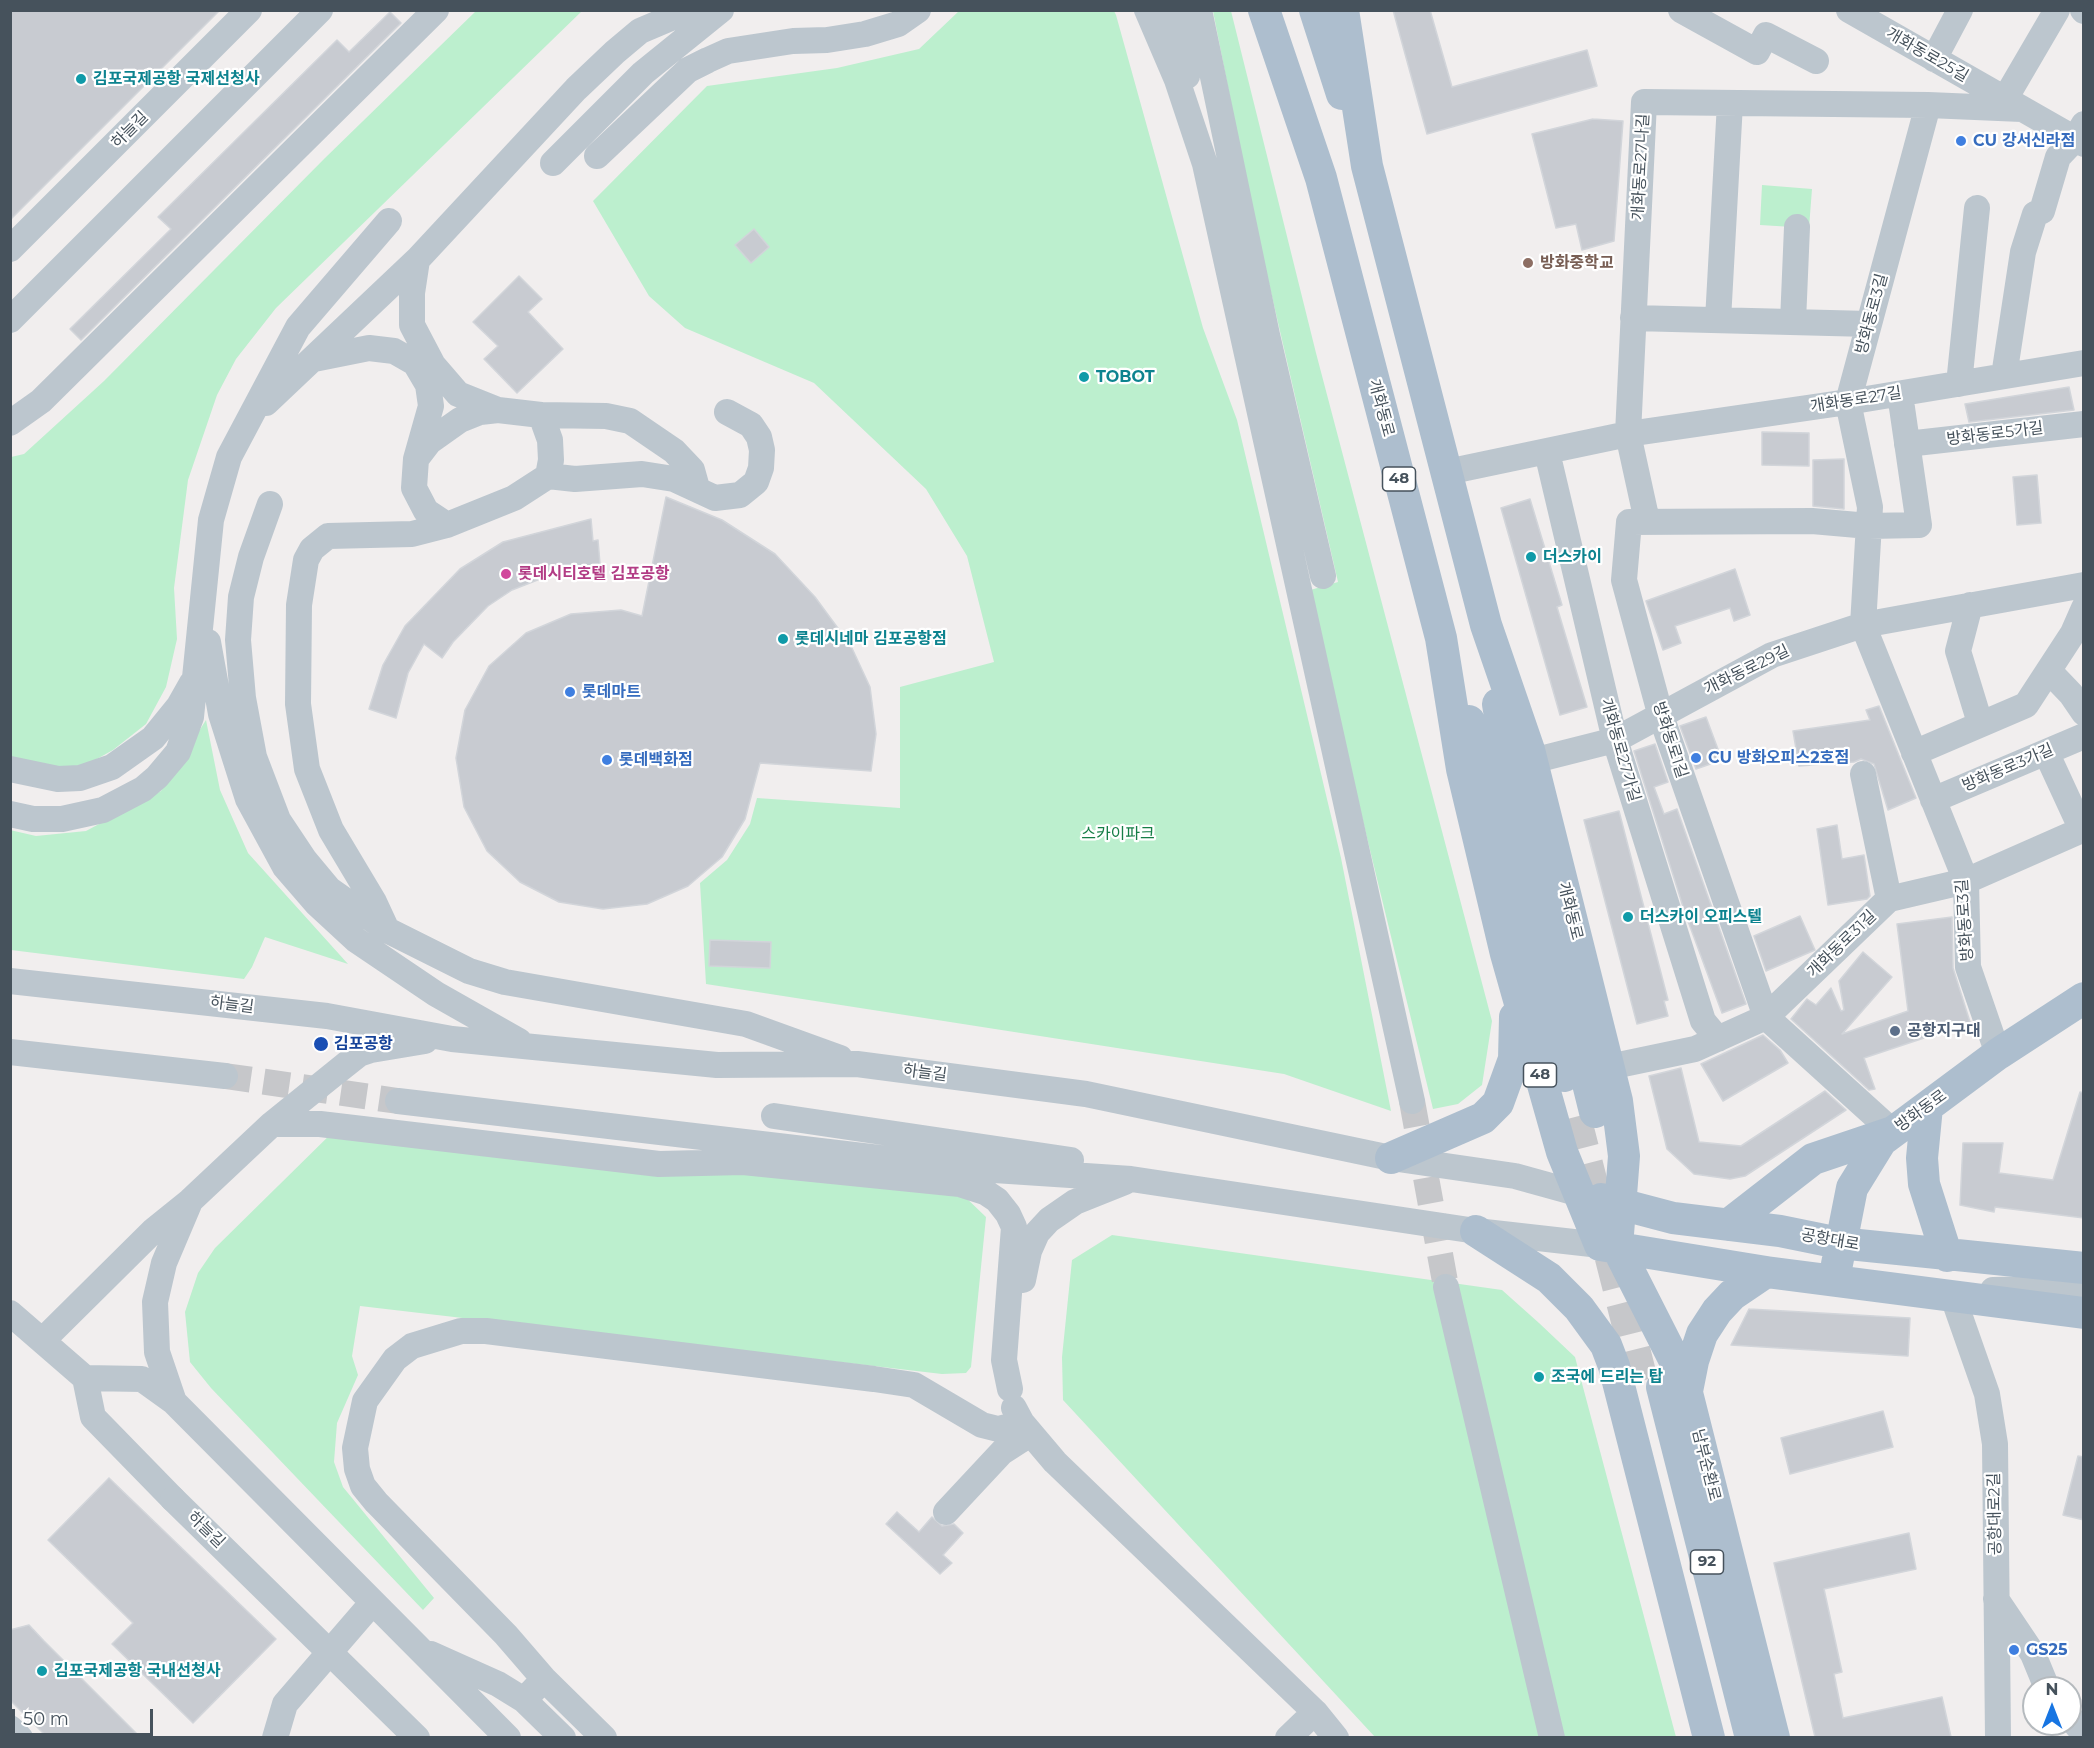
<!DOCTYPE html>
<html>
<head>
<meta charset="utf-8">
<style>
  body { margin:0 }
  #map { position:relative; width:2094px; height:1748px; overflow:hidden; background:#f1eeee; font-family:Montserrat,sans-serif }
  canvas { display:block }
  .frame { position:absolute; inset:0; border:12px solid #46525c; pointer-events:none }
  .north { position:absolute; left:2022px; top:1676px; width:60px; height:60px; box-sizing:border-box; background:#fff; border:2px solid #b5babe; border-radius:50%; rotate:0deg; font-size:16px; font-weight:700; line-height:24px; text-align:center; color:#46525c }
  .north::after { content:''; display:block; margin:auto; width:21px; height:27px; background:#1775e2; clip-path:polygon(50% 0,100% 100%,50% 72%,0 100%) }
  .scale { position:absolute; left:12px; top:1709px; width:141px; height:27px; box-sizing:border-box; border:3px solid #46525c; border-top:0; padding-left:8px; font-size:18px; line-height:21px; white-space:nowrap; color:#46525c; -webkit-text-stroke:4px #fff; paint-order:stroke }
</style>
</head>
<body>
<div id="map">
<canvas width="2094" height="1748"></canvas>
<div class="frame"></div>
<div class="north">N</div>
<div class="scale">50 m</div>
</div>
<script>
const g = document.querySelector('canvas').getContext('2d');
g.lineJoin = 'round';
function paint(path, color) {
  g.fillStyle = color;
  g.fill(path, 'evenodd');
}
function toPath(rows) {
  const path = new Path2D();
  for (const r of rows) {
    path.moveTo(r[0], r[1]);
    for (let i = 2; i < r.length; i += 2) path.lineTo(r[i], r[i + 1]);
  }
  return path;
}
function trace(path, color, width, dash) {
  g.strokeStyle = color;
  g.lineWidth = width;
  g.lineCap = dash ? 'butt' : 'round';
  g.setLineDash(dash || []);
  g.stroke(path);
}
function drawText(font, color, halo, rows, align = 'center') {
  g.font = font + ' Montserrat,"Noto Sans KR",sans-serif';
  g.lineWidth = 4.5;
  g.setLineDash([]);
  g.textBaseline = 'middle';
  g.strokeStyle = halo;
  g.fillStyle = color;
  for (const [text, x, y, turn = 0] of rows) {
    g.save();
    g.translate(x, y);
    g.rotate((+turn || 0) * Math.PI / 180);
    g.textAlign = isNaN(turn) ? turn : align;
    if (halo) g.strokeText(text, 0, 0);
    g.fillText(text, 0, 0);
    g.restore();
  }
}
paint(toPath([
  [476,11,582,11,276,308,236,359,217,395,188,480,174,588,177,639,166,687,146,724,113,750,70,774,11,767,11,457,24,454,104,381,325,158],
  [959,11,1114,11,1116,15,1203,328,1237,420,1341,858,1391,1111,1284,1074,706,984,700,883,727,860,750,824,757,798,900,808,900,687,994,662,967,556,926,489,814,383,685,328,649,296,593,201,707,86,837,68,919,49],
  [1213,11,1231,11,1316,353,1492,1021,1482,1085,1458,1104,1433,1109,1307,591,1338,582,1252,210],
  [1762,185,1812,189,1809,228,1760,225],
  [206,720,220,790,248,853,348,964,265,937,252,967,244,979,11,950,10,830,36,836,86,831,161,791],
  [343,1122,961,1193,986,1217,971,1367,966,1373,942,1374,360,1306,352,1356,358,1375,337,1423,334,1462,343,1487,434,1598,423,1610,211,1388,190,1362,185,1312,198,1273,215,1248],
  [1112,1235,1502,1290,1539,1323,1575,1357,1676,1737,1375,1737,1063,1400,1062,1357,1072,1260]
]), '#bcefce');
const building = toPath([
  [10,10,220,10,10,220,10,10],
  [1393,10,1430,10,1452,87,1587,50,1597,86,1427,134,1393,10],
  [390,12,401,23,81,340,70,329,171,229,158,217,337,40,349,52,390,12],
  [1593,119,1623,121,1614,241,1582,250,1576,224,1556,228,1532,134,1593,119],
  [754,229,769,247,751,263,735,245,754,229],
  [519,276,542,299,528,312,563,349,517,393,484,359,498,346,473,322,519,276],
  [2069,387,2074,410,1969,422,1965,404,2069,387],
  [1762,432,1809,433,1809,466,1762,465,1762,432],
  [1844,459,1844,509,1813,506,1813,460,1844,459],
  [2037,475,2041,523,2017,525,2013,477,2037,475],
  [666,497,722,520,775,554,815,597,851,646,870,687,876,734,871,771,760,763,745,819,722,857,688,886,647,904,603,909,559,902,520,882,487,851,464,807,456,758,465,710,489,666,526,633,571,614,621,610,642,616,666,497],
  [1530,499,1562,605,1557,607,1587,707,1560,715,1501,508,1530,499],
  [591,519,593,541,598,540,600,564,563,570,512,590,488,606,453,642,442,658,424,644,408,673,396,718,369,709,383,665,405,626,460,569,503,542,591,519],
  [1735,569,1750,615,1734,621,1730,608,1675,626,1681,643,1663,650,1646,601,1735,569],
  [1879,706,1916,798,1888,810,1874,764,1861,759,1854,762,1799,766,1793,731,1870,720,1866,710,1879,706],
  [1706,717,1722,760,1696,769,1680,726,1706,717],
  [1655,744,1668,782,1654,787,1664,814,1677,809,1746,1004,1722,1013,1685,913,1634,751,1655,744],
  [1619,811,1668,1000,1664,1001,1668,1016,1637,1024,1584,820,1619,811],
  [1837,825,1842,859,1864,855,1870,896,1867,899,1828,905,1817,829,1837,825],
  [1800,916,1815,950,1766,971,1754,936,1800,916],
  [1952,917,1953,968,1970,1022,1922,1034,1924,1038,1864,1058,1875,1089,1869,1090,1791,1019,1807,999,1816,1005,1831,988,1841,1011,1844,1010,1839,981,1863,952,1892,977,1842,1034,1908,1011,1897,924,1952,917],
  [710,940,771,942,770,968,709,966,710,940],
  [1763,1035,1780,1050,1788,1063,1723,1101,1701,1064,1763,1035],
  [1681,1068,1699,1142,1741,1146,1825,1091,1846,1110,1745,1176,1730,1179,1694,1174,1667,1149,1649,1076,1681,1068],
  [2080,1092,2084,1093,2084,1218,1995,1207,1994,1212,1960,1205,1963,1143,2003,1143,1999,1173,2053,1180,2080,1092],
  [1749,1309,1910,1318,1908,1356,1731,1345,1749,1309],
  [1883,1411,1893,1447,1790,1474,1781,1438,1883,1411],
  [2078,1456,2084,1457,2084,1520,2063,1515,2078,1456],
  [109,1478,276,1639,193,1723,112,1644,133,1623,48,1540,109,1478],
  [897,1512,919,1532,932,1517,942,1526,954,1524,963,1533,943,1555,952,1563,940,1574,886,1524,897,1512],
  [1909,1533,1916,1569,1824,1589,1842,1672,1834,1674,1843,1718,1942,1697,1951,1737,1815,1737,1774,1563,1909,1533],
  [29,1625,44,1641,140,1737,47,1737,10,1700,10,1630,29,1625]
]);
paint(building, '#c8cbd1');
trace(building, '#d2d5da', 1.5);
trace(toPath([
  [225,1076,398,1101],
  [1412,1101,1446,1287]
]), '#c6c7ca', 26, [26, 13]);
trace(toPath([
  [1575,1117,1645,1392]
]), '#c6c7ca', 32, [32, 16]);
trace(toPath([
  [1147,10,1177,80,1205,164,1412,1101],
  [1174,10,1187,76],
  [1199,10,1267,335,1323,576],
  [1681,10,1757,52,1766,35,1816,61],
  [1849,10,2084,144],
  [2083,10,2084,11],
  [1934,59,1960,10],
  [2005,99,2057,10],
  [1928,105,1848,402,1870,507,1863,625,1966,881,1968,967,1998,1054],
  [597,156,688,70,708,60,728,51,793,41,827,40,865,34,898,24,918,10],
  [553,163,643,73,721,10],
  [10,249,249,10],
  [417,260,412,293,412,325,433,365,458,394,498,410,541,415,550,440,551,460,548,476,514,498,447,525,412,534,328,536,312,549,306,560,299,605,298,704,307,769,331,830,374,902,387,930,469,971,505,982,746,1024,840,1058],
  [1633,318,1869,324],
  [10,320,320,10],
  [1718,320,1730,103],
  [1793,322,1797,227],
  [314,359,369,348,394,351,415,363,428,385,431,406,416,459],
  [2004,376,2023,252,2035,214,2042,211,2058,157,2075,139,2084,124],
  [1959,384,1977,208],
  [266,403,417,260,576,89,615,52,640,31,673,17,714,10],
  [541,415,606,416,630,421,674,451,692,470,697,488],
  [10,423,41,401,436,10],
  [1907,444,2084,424],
  [1547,452,1615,740,1703,1021,1718,1039],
  [1447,472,1628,434,1848,402,2084,363],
  [548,476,575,479,642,474,674,479,715,498,740,495,756,482,761,468,762,450,759,437,751,425,727,412],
  [270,504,251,557,241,597,238,640,243,698,254,757,278,820,304,859,329,889,387,930],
  [1647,521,1628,434,1644,102,1928,105,2022,109],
  [447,525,426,511,414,488,416,459,429,442,460,420,480,412,498,410],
  [1970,605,1958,651,1980,723],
  [208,642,221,714,248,799,285,867,317,904,356,940,436,994,519,1041],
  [2049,671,2071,694,2084,713],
  [2046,752,2082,830],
  [1914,753,2026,705,2073,633,2084,608],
  [1532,761,1615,740,1772,655,1863,625,2084,585],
  [10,769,58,779,80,778,112,767,153,738,179,706,192,683],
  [1863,774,1889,899],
  [1933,800,2084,736],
  [10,814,33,819,62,819,103,810,143,789,157,777,178,752,191,717,211,520,229,457,298,327,389,221],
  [10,981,327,1016,452,1039,717,1065,857,1064,1086,1094,1391,1158,1515,1176,1580,1194],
  [10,1052,225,1076],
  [1609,1067,1695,1049,1766,1017,1889,899,1966,881,2084,829],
  [398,1101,964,1168,1131,1179,1476,1231,1600,1245],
  [774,1116,1071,1160],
  [272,1124,320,1124,659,1164,743,1162,960,1184,985,1192,997,1200,1008,1214,1014,1227,1004,1360,1010,1389],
  [1893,1132,1766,1017,1660,713,1624,580,1629,522,1812,521,1869,526,1919,525,1900,394],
  [1023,1280,1029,1251,1037,1233,1049,1220,1075,1202,1125,1182],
  [1446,1287,1552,1738],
  [1993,1290,2084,1288],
  [1953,1297,1987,1394,1995,1444,1998,1738],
  [10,1313,85,1378],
  [43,1340,154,1230,190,1201,272,1124,329,1078,359,1054,371,1050,425,1041],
  [85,1378,142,1379,174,1402,508,1738],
  [85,1378,93,1417,173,1499],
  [174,1402,157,1352,155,1302,164,1263,189,1204],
  [1014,1408,1022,1423,1055,1462,1315,1712,1336,1738],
  [946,1512,1002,1452,1030,1434],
  [1996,1599,2033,1654,2047,1688],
  [431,1654,498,1684,524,1700,563,1738],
  [544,1679,604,1738],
  [524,1700,544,1679,506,1635,376,1502,363,1486,357,1469,355,1448,365,1401,395,1359,412,1346,461,1331,486,1331,874,1379,914,1385,982,1425,998,1429,1022,1423],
  [2070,1717,2084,1734],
  [10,1728,20,1738],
  [275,1738,285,1704,373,1602],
  [1288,1738,1315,1712]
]), '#bcc6ce', 26);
trace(toPath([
  [1264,10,1321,178,1441,638,1462,769,1506,954,1562,1152,1600,1245,1766,1272,2084,1313],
  [1315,10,1342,94],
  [1343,10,1367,166,1486,625,1529,750,1617,1101,1624,1156,1617,1247,1683,1377,1774,1738],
  [1498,704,1506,752,1595,1112],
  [1469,721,1484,766,1564,1076],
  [1927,1107,1922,1158,1924,1184,1947,1256],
  [1391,1158,1483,1118,1498,1103,1514,1059,1515,1017],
  [1601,1199,1673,1218,1780,1231,1839,1243,2084,1268],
  [1728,1225,1813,1159,1893,1132],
  [1476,1231,1549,1278,1579,1308,1606,1345,1614,1366,1709,1738],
  [1837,1264,1852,1188,1881,1141,1998,1054,2084,998],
  [1662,1387,1751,1738],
  [1687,1391,1693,1361,1702,1334,1717,1311,1732,1295,1766,1272]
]), '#adbece', 32);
trace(toPath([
  [173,1499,417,1738]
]), '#bcc6ce', 26);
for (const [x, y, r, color] of [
  [81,79,6,"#0f9aa8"],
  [1961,141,6,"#3f7fe0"],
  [1528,263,6,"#8d6e63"],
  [1084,377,6,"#0f9aa8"],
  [1531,557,6,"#0f9aa8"],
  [506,574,6,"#d1479c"],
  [783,639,6,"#0f9aa8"],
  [570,692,6,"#3f7fe0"],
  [1696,758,6,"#3f7fe0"],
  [607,760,6,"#3f7fe0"],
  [1628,917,6,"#0f9aa8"],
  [1895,1031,6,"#5c6f8a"],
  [321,1044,8,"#1a4fb4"],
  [1539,1377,6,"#0f9aa8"],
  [2014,1650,6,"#3f7fe0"],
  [42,1671,6,"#0f9aa8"]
]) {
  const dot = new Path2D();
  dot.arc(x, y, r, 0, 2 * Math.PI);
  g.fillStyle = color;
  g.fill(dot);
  trace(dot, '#fff', 2);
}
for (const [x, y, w] of [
  [1399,479,33],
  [1540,1075,33],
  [1707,1562,33]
]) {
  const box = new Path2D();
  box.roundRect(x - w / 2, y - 12, w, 24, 4.5);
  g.fillStyle = '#fff';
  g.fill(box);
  trace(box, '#46525c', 1.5);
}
drawText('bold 15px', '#46525c', null, [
  ["48",1399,479],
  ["48",1540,1075],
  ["92",1707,1562]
]);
drawText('16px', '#46525c', '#fff', [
  ["개화동로25길",1927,55,30],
  ["하늘길",130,130,-45],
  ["개화동로27나길",1641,167,-87],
  ["방화동로3길",1872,314,-75],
  ["개화동로27길",1856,400,-9],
  ["개화동로",1381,408,75],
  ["방화동로5가길",1995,434,-7],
  ["개화동로29길",1747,670,-26],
  ["방화동로1길",1670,740,72],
  ["개화동로27가길",1620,750,74],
  ["방화동로3가길",2008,768,-23],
  ["개화동로",1570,911,76],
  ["방화동로3길",1965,920,-94],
  ["개화동로31길",1842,944,-44],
  ["하늘길",232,1005,7],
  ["하늘길",925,1073,7],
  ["방화동로",1921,1111,-36],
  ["공항대로",1830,1240,10],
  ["남부순환로",1706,1465,76],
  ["공항대로2길",1995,1514,-91],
  ["하늘길",206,1530,44]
]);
drawText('bold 16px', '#0d838f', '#fff', [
  ["김포국제공항 국제선청사",93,79],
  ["TOBOT",1096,377],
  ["더스카이",1543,557],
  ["롯데시네마 김포공항점",795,639],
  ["더스카이 오피스텔",1640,917],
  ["조국에 드리는 탑",1551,1377],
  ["김포국제공항 국내선청사",54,1671]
], 'left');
drawText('bold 16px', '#366cbe', '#fff', [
  ["CU 강서신라점",1973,141],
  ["롯데마트",582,692],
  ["CU 방화오피스2호점",1708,758],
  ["롯데백화점",619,760],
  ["GS25",2026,1650]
], 'left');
drawText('bold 16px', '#785e54', '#fff', [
  ["방화중학교",1540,263]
], 'left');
drawText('bold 16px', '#b23c85', '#fff', [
  ["롯데시티호텔 김포공항",518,574]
], 'left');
drawText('16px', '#167e47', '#fff', [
  ["스카이파크",1118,834]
]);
drawText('bold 16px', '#4e5e75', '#fff', [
  ["공항지구대",1907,1031]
], 'left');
drawText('bold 16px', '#164399', '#fff', [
  ["김포공항",334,1044]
], 'left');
</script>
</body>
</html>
